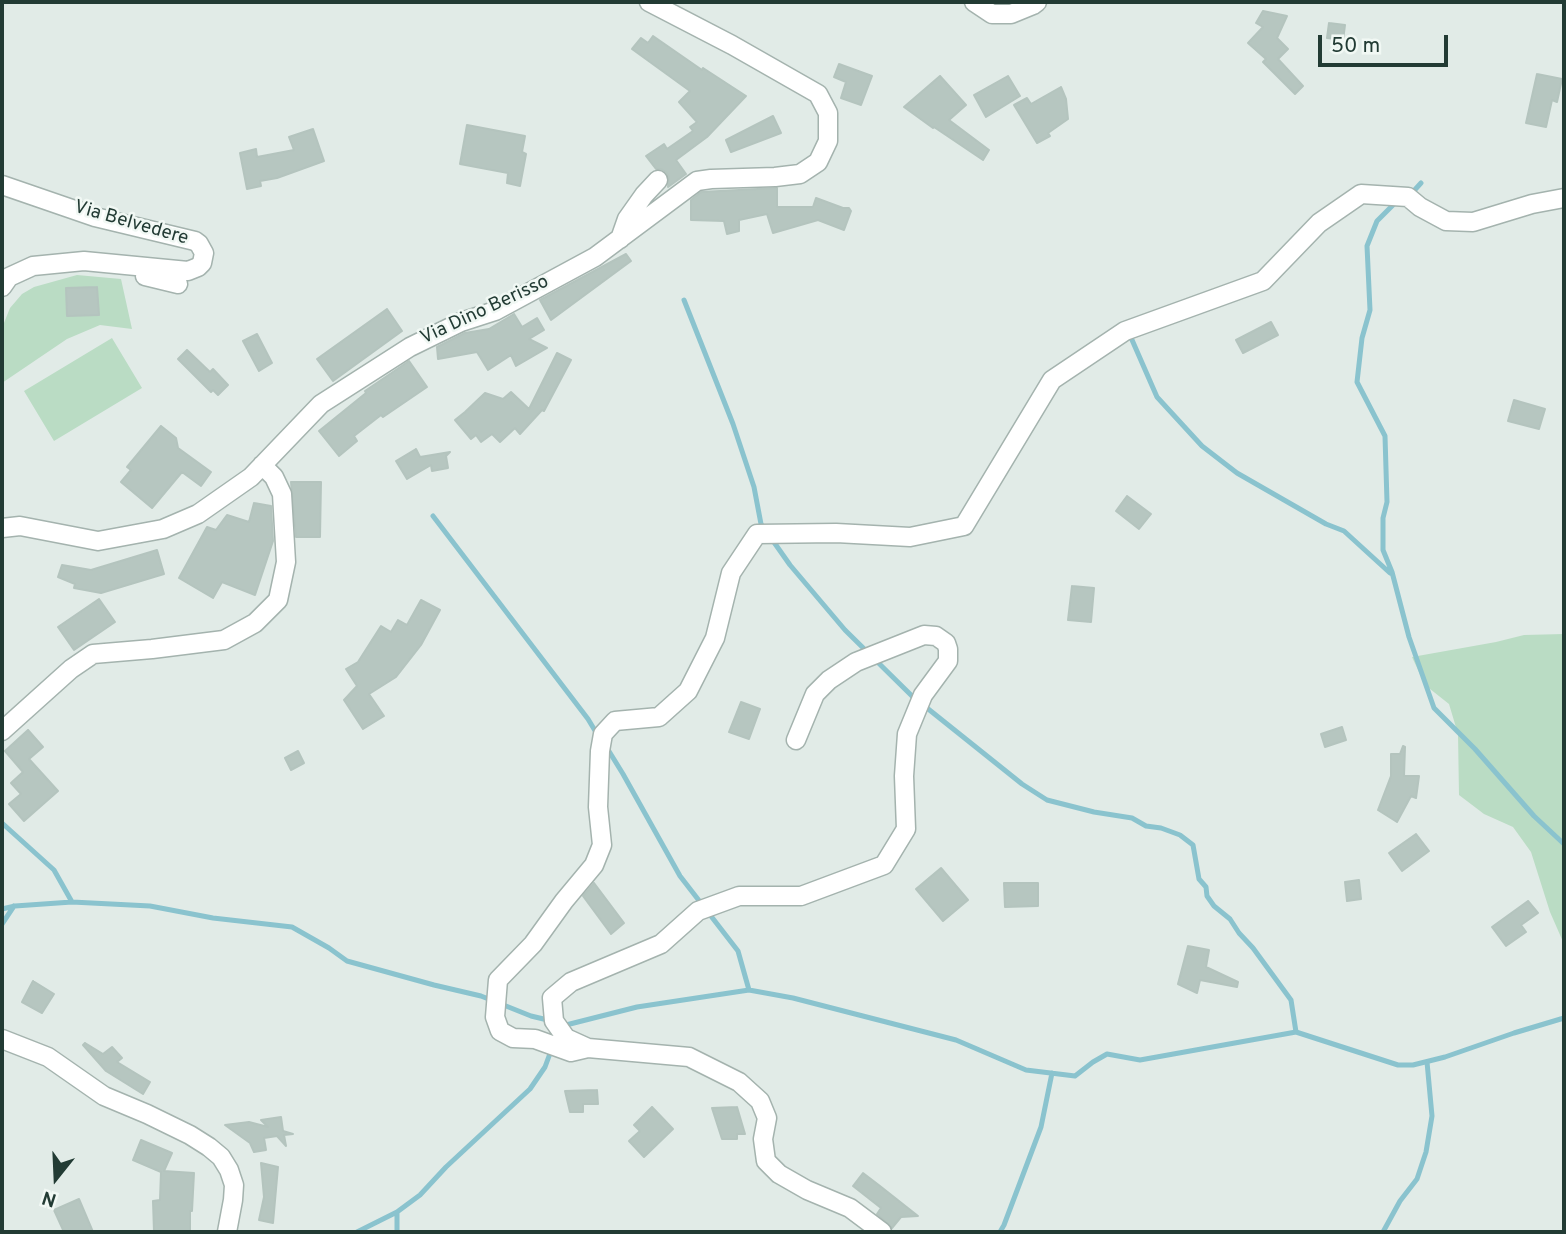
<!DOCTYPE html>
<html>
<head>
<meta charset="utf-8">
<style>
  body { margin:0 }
  #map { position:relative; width:1566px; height:1234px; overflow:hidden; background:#e1ebe7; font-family:Overpass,sans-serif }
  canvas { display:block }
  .frame { position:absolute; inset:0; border:4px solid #223b34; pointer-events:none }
  .north { position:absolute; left:21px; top:1143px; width:70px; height:70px; -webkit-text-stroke:5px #f1f8f4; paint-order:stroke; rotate:198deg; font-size:19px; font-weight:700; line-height:28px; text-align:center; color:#223b34 }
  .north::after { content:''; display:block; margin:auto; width:24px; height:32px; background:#223b34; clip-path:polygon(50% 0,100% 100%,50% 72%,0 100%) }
  .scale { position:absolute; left:1318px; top:35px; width:130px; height:32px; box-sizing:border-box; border:4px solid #223b34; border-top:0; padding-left:9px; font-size:21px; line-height:24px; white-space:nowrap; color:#223b34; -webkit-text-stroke:5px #f1f8f4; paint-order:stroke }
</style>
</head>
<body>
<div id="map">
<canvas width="1566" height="1234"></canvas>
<div class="frame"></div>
<div class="north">N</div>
<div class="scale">50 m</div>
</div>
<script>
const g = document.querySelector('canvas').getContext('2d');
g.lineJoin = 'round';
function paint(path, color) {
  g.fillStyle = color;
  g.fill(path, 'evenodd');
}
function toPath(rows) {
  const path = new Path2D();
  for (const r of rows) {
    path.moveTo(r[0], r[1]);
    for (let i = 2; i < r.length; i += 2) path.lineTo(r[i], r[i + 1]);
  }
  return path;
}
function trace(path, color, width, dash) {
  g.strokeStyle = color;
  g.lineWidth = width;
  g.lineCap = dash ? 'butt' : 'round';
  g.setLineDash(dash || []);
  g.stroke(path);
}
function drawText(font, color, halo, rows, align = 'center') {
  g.font = font + ' Overpass,sans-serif';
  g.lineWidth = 5;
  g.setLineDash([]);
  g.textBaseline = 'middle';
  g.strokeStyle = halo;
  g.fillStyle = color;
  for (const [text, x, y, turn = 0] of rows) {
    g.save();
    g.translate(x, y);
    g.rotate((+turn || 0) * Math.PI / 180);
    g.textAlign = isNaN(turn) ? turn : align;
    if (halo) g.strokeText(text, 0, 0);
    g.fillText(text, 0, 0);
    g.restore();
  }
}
paint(toPath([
  [77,275,121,279,132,329,100,325,67,339,2,383,2,328,10,308,22,294,34,287],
  [112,338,142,388,54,441,24,391],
  [1564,634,1564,944,1550,912,1531,852,1513,827,1484,814,1459,795,1458,734,1449,704,1425,685,1412,657,1496,642,1524,635]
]), '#badcc4');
trace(toPath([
  [1411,194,1421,183],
  [1396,202,1377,221,1367,246,1370,310,1362,338,1357,382,1385,436,1387,502,1383,518,1383,550,1392,572,1409,637,1434,708,1475,749,1534,816,1564,844],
  [684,300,733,424,754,487,761,524,766,530],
  [1129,333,1157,397,1202,446,1237,473,1326,524,1344,531,1390,573],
  [433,516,588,719,597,734],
  [771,538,790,565,845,630,912,696,1022,784,1047,800,1094,812,1132,818,1146,826,1161,828,1180,835,1193,845,1199,879,1206,887,1207,896,1214,906,1230,919,1239,933,1253,948,1291,1000,1296,1032],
  [607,748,623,774,680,876,738,951,749,990],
  [2,823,54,870,72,902],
  [2,909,15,906,72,902,150,906,213,918,292,927,329,948,347,961,434,985,481,996,531,1016,552,1021],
  [2,924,14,906],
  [561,1024,566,1025,637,1007,749,990,793,998,956,1040,1026,1070,1075,1076,1093,1062,1107,1054,1140,1060,1296,1032,1398,1065,1413,1065,1445,1057,1514,1033,1564,1018],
  [397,1212,397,1232],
  [357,1232,397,1212,420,1195,446,1167,530,1089,545,1067,552,1048],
  [1000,1232,1004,1225,1041,1127,1052,1073],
  [1383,1232,1400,1201,1417,1179,1426,1152,1432,1116,1427,1062]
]), '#8ac3ce', 5);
const building = toPath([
  [1263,11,1287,16,1277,38,1288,49,1278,59,1303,86,1295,94,1263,62,1266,59,1248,43,1263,27,1256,23,1263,11],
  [1329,23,1345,25,1343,40,1327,38,1329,23],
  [653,36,702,70,703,68,746,96,707,137,676,160,686,174,668,187,669,177,666,172,661,169,656,169,646,156,664,144,667,149,693,131,690,127,697,122,679,102,690,91,632,49,641,38,648,43,653,36],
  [839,64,872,76,861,105,841,98,846,82,834,77,839,64],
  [1537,74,1562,79,1557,102,1552,100,1546,127,1526,123,1537,74],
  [940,76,966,105,949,120,989,150,983,160,934,127,933,128,904,107,940,76],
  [1008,76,1020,96,986,117,974,95,1008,76],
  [1061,87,1066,99,1068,119,1048,133,1050,136,1037,143,1014,105,1027,98,1031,104,1061,87],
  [773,116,781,133,731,152,726,140,773,116],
  [467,125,525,136,522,152,526,154,520,186,507,183,508,173,460,164,467,125],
  [313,129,324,161,277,178,260,181,261,186,247,189,240,153,256,149,257,157,294,150,289,137,313,129],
  [777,188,777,207,813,207,816,198,843,208,849,208,851,211,844,230,818,220,773,233,767,214,739,220,739,231,727,234,724,221,691,220,691,200,701,192,777,188],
  [626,254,631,261,551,320,540,300,626,254],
  [97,287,99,315,67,316,66,288,97,287],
  [387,309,402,331,333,381,317,359,387,309],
  [514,314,522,327,537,318,544,330,529,339,547,348,516,366,511,355,488,370,477,352,438,359,437,347,465,333,489,329,514,314],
  [1271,322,1278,335,1243,353,1236,340,1271,322],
  [257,334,272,363,259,371,243,341,257,334],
  [187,350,210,372,213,369,228,385,218,395,213,390,211,392,178,359,187,350],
  [557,353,571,360,544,411,542,410,520,434,515,428,500,442,492,434,481,442,476,435,471,439,455,420,465,412,485,393,503,399,511,392,529,409,557,353],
  [409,361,427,387,383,417,381,415,354,436,357,441,339,456,319,431,366,393,365,391,409,361],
  [1514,400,1545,409,1539,429,1508,421,1514,400],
  [161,426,176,438,178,448,211,472,201,486,182,472,152,508,121,482,131,470,127,467,161,426],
  [416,449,420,457,450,452,446,456,448,468,432,471,431,465,407,479,396,461,416,449],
  [291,482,321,482,320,537,296,537,291,482],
  [1127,496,1151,514,1139,529,1116,511,1127,496],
  [254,503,271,506,273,541,255,595,222,582,213,598,179,578,207,527,216,530,227,515,249,522,254,503],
  [157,550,164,574,101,593,74,588,75,584,58,577,62,565,91,570,157,550],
  [1072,586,1094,588,1091,622,1068,620,1072,586],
  [99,599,115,622,74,650,58,627,99,599],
  [421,600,440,610,421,645,396,677,369,694,384,716,363,729,344,700,357,686,346,669,358,662,381,626,391,632,398,620,407,625,421,600],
  [741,702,760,709,749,739,729,732,741,702],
  [1342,727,1346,740,1325,747,1321,734,1342,727],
  [28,730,43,747,29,759,58,791,24,821,9,804,21,794,11,783,23,772,5,751,28,730],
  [1403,746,1405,747,1404,776,1419,776,1416,798,1411,796,1397,822,1378,810,1391,776,1391,754,1400,754,1403,746],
  [298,751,304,763,291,770,285,758,298,751],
  [1416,834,1429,851,1402,871,1389,853,1416,834],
  [941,868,968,900,943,921,916,889,941,868],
  [1359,880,1361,899,1347,901,1345,882,1359,880],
  [594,883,624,923,611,934,583,896,594,883],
  [1004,883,1038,883,1038,906,1005,907,1004,883],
  [1528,901,1538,913,1521,925,1526,932,1506,946,1492,927,1528,901],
  [1188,946,1209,950,1206,967,1238,982,1237,987,1200,980,1197,993,1178,984,1188,946],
  [33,981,54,994,42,1013,22,1002,33,981],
  [85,1043,103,1054,112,1047,122,1058,117,1062,150,1082,143,1094,106,1071,83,1045,85,1043],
  [597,1090,598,1104,583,1104,583,1112,570,1112,565,1091,597,1090],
  [652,1107,673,1129,644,1157,629,1141,640,1131,634,1125,652,1107],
  [737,1107,745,1134,737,1134,737,1139,722,1139,712,1108,737,1107],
  [281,1117,283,1131,293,1134,284,1135,286,1146,277,1136,264,1138,266,1150,254,1152,250,1143,225,1125,249,1122,268,1127,261,1120,281,1117],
  [141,1140,172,1153,164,1171,194,1173,192,1211,190,1211,190,1232,154,1232,153,1201,160,1200,161,1172,133,1160,141,1140],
  [261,1163,278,1167,273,1223,259,1220,264,1197,261,1163],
  [863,1173,880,1186,918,1216,901,1217,892,1228,877,1214,881,1208,853,1186,863,1173],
  [79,1199,93,1232,64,1232,54,1210,79,1199]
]);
paint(building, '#b6c6c0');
trace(building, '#b4c4be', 2);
const minor = toPath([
  [974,2,992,14,1011,14,1033,5,1037,2],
  [2,185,95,217,195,241,199,244,204,253,202,263,198,267,188,271,84,261,33,266,9,277,2,287],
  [620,239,627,219,644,195,658,180],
  [145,276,178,284],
  [2,528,20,526,98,541,163,529,198,514,251,477,321,404,410,347,461,322,495,311,595,257,697,181,711,179,775,177,800,174,818,162,828,141,828,113,818,94,732,45,649,2],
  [2,731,71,669,93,654,152,649,224,640,255,623,278,600,286,562,282,494,274,477,262,465],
  [796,740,815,694,829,680,856,662,924,635,936,636,946,643,948,649,948,661,923,695,907,734,904,776,906,829,884,865,801,896,739,896,698,911,661,944,571,982,552,998,554,1021,566,1038,588,1048,689,1057,739,1082,760,1101,767,1118,763,1139,766,1161,779,1174,807,1190,850,1208,882,1232],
  [2,1039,48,1057,104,1096,147,1114,190,1135,209,1147,221,1157,229,1170,234,1185,233,1200,227,1232],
  [588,1048,571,1052,535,1039,513,1038,500,1031,495,1017,498,980,533,944,564,901,594,865,602,845,598,807,600,751,603,734,615,721,659,717,688,691,715,638,731,573,757,534,836,533,910,537,964,526,1052,380,1125,331,1263,281,1319,223,1361,194,1408,197,1420,207,1446,221,1473,222,1532,204,1564,198]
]);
trace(minor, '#a4b3ae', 21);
trace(minor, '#fff', 18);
drawText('19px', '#223b34', '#f1f8f4', [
  ["Via Belvedere",131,224,16],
  ["Via Dino Berisso",485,311,-25]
]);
</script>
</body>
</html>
